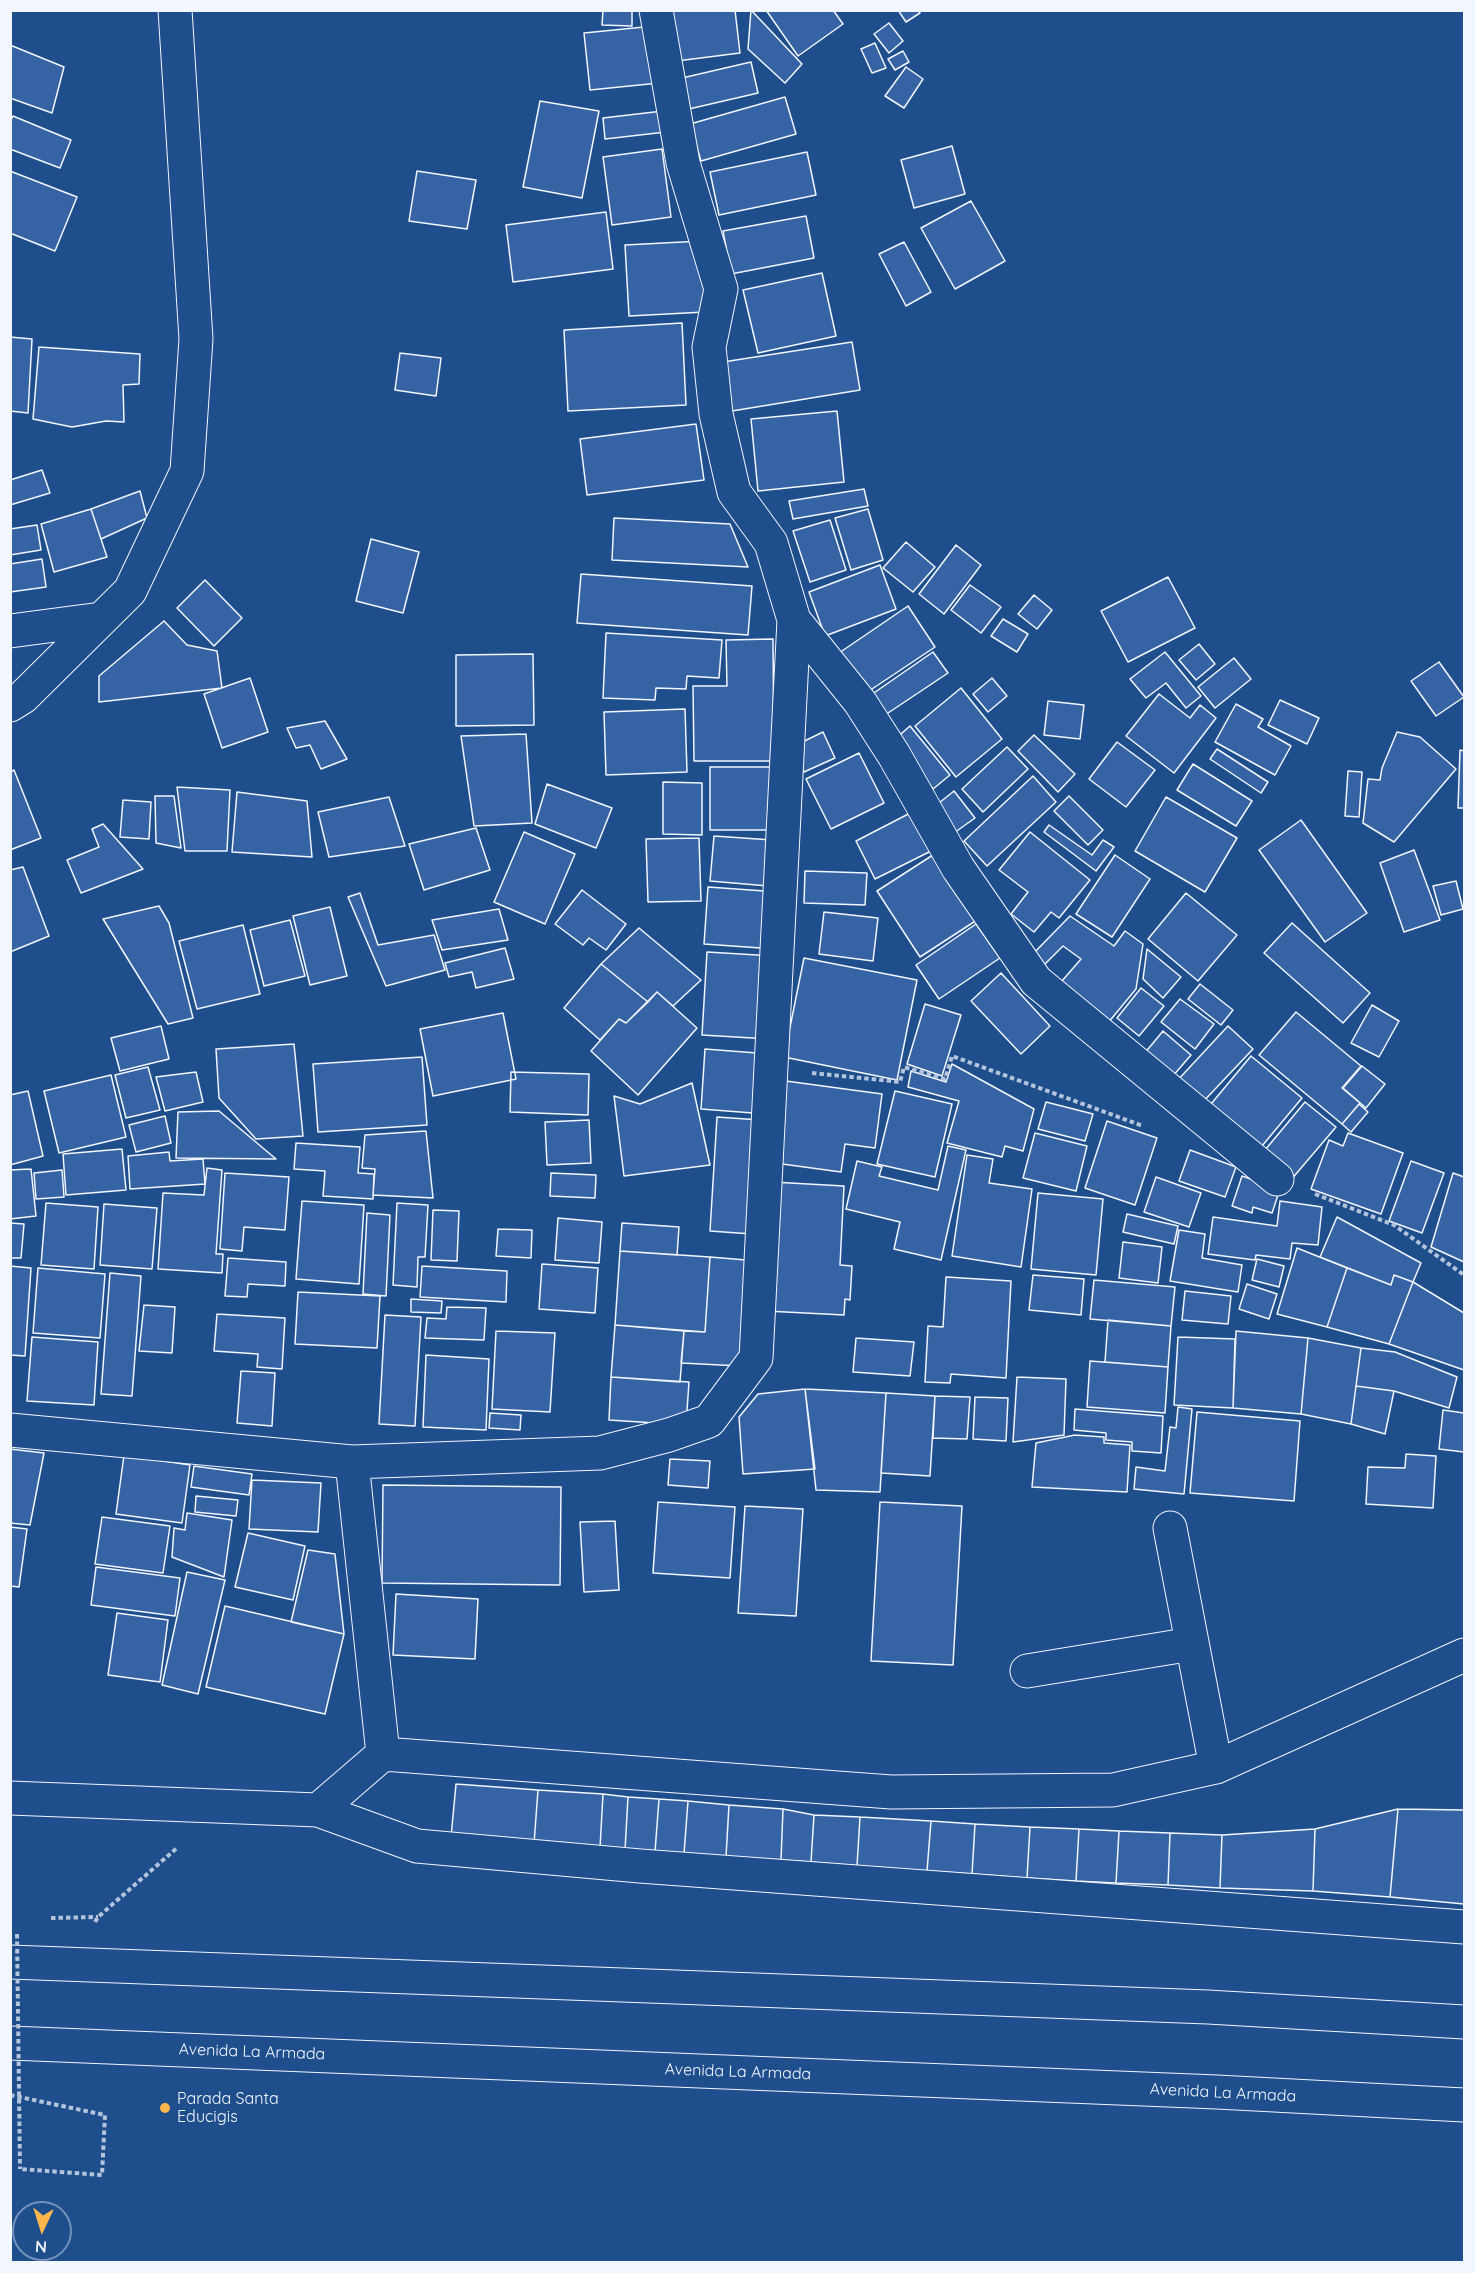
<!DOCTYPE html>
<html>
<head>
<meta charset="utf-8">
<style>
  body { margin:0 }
  #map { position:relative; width:1475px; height:2273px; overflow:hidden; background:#1f4e8c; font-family:Quicksand,sans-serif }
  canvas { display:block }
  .frame { position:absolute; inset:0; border:12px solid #f2f6ff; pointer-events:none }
  .north { position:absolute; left:12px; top:2201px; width:60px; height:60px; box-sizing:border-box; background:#1f4e8c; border:2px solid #7391ba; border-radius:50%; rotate:184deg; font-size:16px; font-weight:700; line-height:24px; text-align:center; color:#f2f6ff }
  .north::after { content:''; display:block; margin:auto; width:21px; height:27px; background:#ffb74d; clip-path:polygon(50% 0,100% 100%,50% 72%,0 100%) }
</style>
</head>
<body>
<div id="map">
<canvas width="1475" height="2273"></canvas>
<div class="frame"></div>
<div class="north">N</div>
</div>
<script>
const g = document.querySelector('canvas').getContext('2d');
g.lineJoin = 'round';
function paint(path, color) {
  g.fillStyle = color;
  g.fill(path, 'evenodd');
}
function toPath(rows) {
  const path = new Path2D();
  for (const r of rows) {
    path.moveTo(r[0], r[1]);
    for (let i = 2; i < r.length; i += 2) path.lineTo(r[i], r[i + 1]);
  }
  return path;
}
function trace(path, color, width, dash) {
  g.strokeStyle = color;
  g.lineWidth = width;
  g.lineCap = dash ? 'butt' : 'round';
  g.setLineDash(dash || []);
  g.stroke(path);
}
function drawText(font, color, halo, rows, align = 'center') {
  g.font = font + ' Quicksand,sans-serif';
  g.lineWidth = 4.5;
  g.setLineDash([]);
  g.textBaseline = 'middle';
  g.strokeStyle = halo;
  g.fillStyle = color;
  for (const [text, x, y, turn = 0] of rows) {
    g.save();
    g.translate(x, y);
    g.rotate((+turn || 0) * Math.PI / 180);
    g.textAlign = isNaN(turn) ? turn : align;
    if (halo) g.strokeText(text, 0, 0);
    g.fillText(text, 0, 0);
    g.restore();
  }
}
const building = toPath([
  [603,10,632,10,632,26,602,25,603,10],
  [663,10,735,10,740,53,669,62,663,10],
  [751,10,802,64,785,83,748,49,751,10],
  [766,10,833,10,843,24,798,56,766,10],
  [898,10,918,10,920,13,906,22,898,10],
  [889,23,903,41,889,53,874,34,889,23],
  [654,26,659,83,590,90,584,33,654,26],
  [875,43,886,68,872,73,861,49,875,43],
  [10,45,64,67,52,113,10,98,10,45],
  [903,51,909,62,895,70,888,59,903,51],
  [751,62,758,93,689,109,682,78,751,62],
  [906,67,923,79,904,108,885,96,906,67],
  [785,97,796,134,701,161,690,124,785,97],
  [540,101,599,111,582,198,523,187,540,101],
  [663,111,666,132,605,139,603,118,663,111],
  [13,116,71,140,60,168,10,149,10,122,13,116],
  [952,146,965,194,914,208,901,160,952,146],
  [662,149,671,217,612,225,603,157,662,149],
  [807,152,816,195,719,215,710,172,807,152],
  [10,171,77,197,55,251,10,233,10,171],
  [417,171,476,180,467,229,409,221,417,171],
  [971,201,1005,261,955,289,921,228,971,201],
  [606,212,613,269,513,282,506,225,606,212],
  [806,216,814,258,731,274,723,231,806,216],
  [702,241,705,312,629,316,625,245,702,241],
  [904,242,931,292,906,306,879,254,904,242],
  [822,273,836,336,758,353,743,290,822,273],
  [682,323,686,405,568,411,564,330,682,323],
  [10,337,32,339,28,413,10,411,10,337],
  [852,342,860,390,732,411,723,362,852,342],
  [39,347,140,354,139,384,123,385,124,422,106,421,72,427,33,419,39,347],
  [400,353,441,358,436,396,395,390,400,353],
  [837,411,844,482,758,491,751,419,837,411],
  [696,424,704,480,587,495,580,439,696,424],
  [42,470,50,493,10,505,10,480,42,470],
  [864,489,868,506,793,519,789,501,864,489],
  [140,491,147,518,101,539,91,509,140,491],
  [91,509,107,557,54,572,41,524,91,509],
  [868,509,883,560,851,570,835,518,868,509],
  [614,518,730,524,748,567,612,560,614,518],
  [830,520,846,570,810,582,793,531,830,520],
  [37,525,41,550,10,555,10,529,37,525],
  [371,539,419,552,403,613,356,601,371,539],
  [906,542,935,567,913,592,883,568,906,542],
  [956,545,981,565,944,614,919,594,956,545],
  [42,559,46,587,10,592,10,564,42,559],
  [880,565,896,609,825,636,809,592,880,565],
  [581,574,752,586,748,635,577,623,581,574],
  [1168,577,1195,628,1128,662,1101,611,1168,577],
  [205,580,242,618,214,646,177,608,205,580],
  [970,585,1001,607,981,633,951,610,970,585],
  [1034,595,1052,610,1037,629,1018,614,1034,595],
  [908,606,935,647,866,693,839,653,908,606],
  [1003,619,1028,634,1017,652,991,636,1003,619],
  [164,621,187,645,217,651,222,688,99,702,99,676,164,621],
  [606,633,722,640,719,678,687,676,686,689,656,688,655,700,603,698,606,633],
  [773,639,774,761,694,761,693,686,727,686,726,640,773,639],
  [1199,644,1215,664,1196,680,1179,660,1199,644],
  [933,652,948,673,882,717,868,697,933,652],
  [1165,652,1201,696,1186,708,1166,683,1146,698,1130,679,1165,652],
  [533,654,534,725,456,726,456,655,533,654],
  [1234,658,1251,679,1215,708,1198,687,1234,658],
  [1439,662,1464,697,1436,716,1411,681,1439,662],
  [250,678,268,732,222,748,204,694,250,678],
  [992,678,1007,696,988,712,973,694,992,678],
  [961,688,1002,739,956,777,915,726,961,688],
  [1159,694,1190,718,1200,705,1216,718,1174,773,1126,736,1159,694],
  [1280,700,1319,718,1307,744,1268,725,1280,700],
  [1048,701,1084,705,1080,739,1044,735,1048,701],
  [1236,704,1263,719,1258,727,1291,746,1275,775,1215,742,1236,704],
  [685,709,687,772,606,775,604,712,685,709],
  [325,721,347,759,321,769,310,745,296,748,287,728,325,721],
  [910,726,950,775,933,789,894,740,910,726],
  [823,732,835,758,804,772,792,747,823,732],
  [1397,732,1420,737,1456,769,1394,842,1363,823,1368,779,1380,780,1382,768,1397,732],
  [526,734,532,823,474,826,461,736,526,734],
  [1034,735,1075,774,1058,792,1018,751,1034,735],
  [1117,742,1155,770,1126,807,1089,779,1117,742],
  [1007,747,1028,769,983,812,962,789,1007,747],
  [1217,749,1268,782,1261,793,1210,759,1217,749],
  [1460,750,1464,751,1464,808,1458,808,1460,750],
  [859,753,884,803,831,829,806,779,859,753],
  [1193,764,1252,801,1236,826,1177,790,1193,764],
  [710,767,777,767,777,830,710,830,710,767],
  [14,770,41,838,10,850,10,772,14,770],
  [1348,771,1362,772,1359,817,1345,816,1348,771],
  [1033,776,1056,802,987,866,964,841,1033,776],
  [663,782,702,783,702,835,663,834,663,782],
  [547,784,612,808,596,848,535,824,547,784],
  [177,787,230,790,227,851,185,851,177,787],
  [954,791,975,818,954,833,934,807,954,791],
  [237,792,307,801,312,857,232,852,237,792],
  [155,796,174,796,181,848,156,843,155,796],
  [1069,796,1103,830,1088,845,1054,811,1069,796],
  [389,797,405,846,329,857,318,812,389,797],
  [1166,797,1237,838,1205,892,1135,851,1166,797],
  [123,800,151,802,149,839,120,837,123,800],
  [918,809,937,848,875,879,856,841,918,809],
  [1301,820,1367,913,1325,942,1259,850,1301,820],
  [103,824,143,869,81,893,67,860,99,847,92,829,103,824],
  [1049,825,1092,855,1103,840,1114,847,1096,871,1044,832,1049,825],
  [476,828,490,870,424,890,409,844,476,828],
  [524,832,575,854,545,924,494,902,524,832],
  [1030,832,1090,880,1059,918,1051,912,1034,932,1011,914,1028,892,999,870,1030,832],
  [714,836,772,840,768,886,710,881,714,836],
  [699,838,701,901,648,902,646,839,699,838],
  [1414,850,1440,920,1404,932,1380,863,1414,850],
  [936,853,980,918,920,957,877,891,936,853],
  [1115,855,1150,879,1112,937,1076,914,1115,855],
  [23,867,49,936,10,952,10,870,23,867],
  [805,871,867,873,865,905,804,903,805,871],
  [1456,881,1463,909,1441,915,1433,886,1456,881],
  [708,887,779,892,775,949,704,944,708,887],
  [582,890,626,924,606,950,589,938,583,945,555,924,582,890],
  [360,893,378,945,434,935,445,970,386,986,348,897,360,893],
  [1186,893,1237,935,1198,981,1148,939,1186,893],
  [159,906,169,923,193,1018,168,1024,103,919,159,906],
  [330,907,347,976,310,985,293,916,330,907],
  [499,909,508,940,442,950,432,920,499,909],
  [824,912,878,918,873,961,819,954,824,912],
  [1070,916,1114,946,1125,931,1143,944,1136,989,1103,1029,1055,989,1081,959,1063,946,1042,967,1030,957,1070,916],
  [290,920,305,976,264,986,250,930,290,920],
  [1292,923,1370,993,1343,1023,1264,953,1292,923],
  [976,924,1000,958,939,999,916,965,976,924],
  [243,925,260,994,197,1009,179,941,243,925],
  [639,928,701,980,673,1006,657,992,648,1002,601,964,639,928],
  [505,948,514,979,476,988,472,972,449,977,445,963,505,948],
  [1147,949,1181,977,1163,998,1143,979,1147,949],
  [707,952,774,956,769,1039,702,1035,707,952],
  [804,958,917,980,897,1080,784,1057,804,958],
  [601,964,648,1002,626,1023,619,1019,600,1040,564,1008,601,964],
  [1001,973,1050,1026,1021,1054,971,1001,1001,973],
  [1200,984,1233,1010,1221,1025,1188,999,1200,984],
  [1141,988,1164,1006,1139,1036,1117,1018,1141,988],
  [657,992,697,1028,638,1095,591,1051,619,1019,626,1023,657,992],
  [1180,999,1214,1024,1195,1049,1161,1022,1180,999],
  [925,1004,961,1015,942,1076,907,1064,925,1004],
  [1372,1005,1399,1021,1379,1057,1351,1043,1372,1005],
  [1296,1012,1361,1066,1342,1088,1360,1103,1342,1124,1259,1055,1296,1012],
  [503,1013,516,1079,433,1096,420,1029,503,1013],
  [161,1026,169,1059,120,1071,111,1038,161,1026],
  [1228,1026,1253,1049,1200,1105,1176,1082,1228,1026],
  [1163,1031,1191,1055,1172,1077,1144,1054,1163,1031],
  [294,1044,303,1136,256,1139,219,1098,216,1049,294,1044],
  [705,1049,757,1053,753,1113,701,1109,705,1049],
  [1251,1056,1302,1098,1257,1152,1206,1110,1251,1056],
  [422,1057,427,1125,318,1132,313,1064,422,1057],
  [952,1064,1034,1109,1023,1151,1005,1146,1002,1157,947,1143,959,1101,908,1087,911,1071,946,1082,952,1064],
  [1362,1066,1385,1084,1366,1108,1343,1088,1362,1066],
  [148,1067,160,1110,126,1118,115,1075,148,1067],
  [196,1072,203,1102,165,1111,156,1077,196,1072],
  [511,1072,589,1074,588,1115,510,1112,511,1072],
  [111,1075,126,1137,59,1153,44,1091,111,1075],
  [786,1081,882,1094,875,1148,845,1144,841,1172,775,1163,786,1081],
  [692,1083,710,1165,624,1176,614,1096,640,1104,692,1083],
  [28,1091,43,1156,10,1165,10,1095,28,1091],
  [895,1091,952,1104,935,1177,877,1164,895,1091],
  [1046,1102,1093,1114,1085,1141,1038,1129,1046,1102],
  [1305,1102,1336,1127,1290,1181,1260,1156,1305,1102],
  [1359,1104,1368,1112,1351,1132,1342,1124,1359,1104],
  [219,1111,276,1159,176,1158,178,1112,219,1111],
  [165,1116,171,1143,136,1152,129,1125,165,1116],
  [717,1117,760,1120,752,1234,710,1231,717,1117],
  [589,1120,591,1163,547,1165,545,1122,589,1120],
  [1107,1121,1157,1138,1135,1205,1085,1188,1107,1121],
  [426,1131,433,1198,373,1195,375,1169,362,1168,365,1135,426,1131],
  [1035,1133,1087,1146,1076,1191,1023,1178,1035,1133],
  [1348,1133,1403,1153,1381,1214,1311,1189,1329,1140,1343,1146,1348,1133],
  [296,1143,360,1147,358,1173,374,1174,373,1199,323,1196,325,1171,294,1169,296,1143],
  [948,1146,966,1150,941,1260,894,1249,900,1222,846,1209,857,1161,882,1167,879,1176,938,1190,948,1146],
  [122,1149,126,1190,66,1195,63,1154,122,1149],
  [1190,1150,1236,1167,1225,1197,1179,1181,1190,1150],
  [169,1152,170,1161,203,1159,205,1184,130,1189,128,1156,169,1152],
  [967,1155,993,1159,989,1183,1032,1189,1021,1267,952,1256,967,1155],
  [1411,1161,1444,1173,1422,1233,1389,1221,1411,1161],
  [207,1168,222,1170,216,1254,223,1254,222,1273,158,1269,163,1193,204,1195,207,1168],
  [31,1169,36,1216,10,1219,10,1170,31,1169],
  [62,1170,64,1197,36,1199,34,1173,62,1170],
  [225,1173,289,1177,285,1230,244,1227,242,1251,220,1249,225,1173],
  [551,1173,596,1175,595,1198,550,1196,551,1173],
  [1453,1173,1464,1177,1464,1262,1431,1247,1453,1173],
  [1242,1176,1280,1189,1272,1213,1253,1207,1252,1213,1232,1206,1242,1176],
  [1156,1177,1201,1193,1189,1227,1144,1212,1156,1177],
  [772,1182,844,1186,840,1265,852,1266,850,1300,845,1299,844,1315,766,1311,772,1182],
  [1038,1193,1103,1199,1096,1275,1031,1269,1038,1193],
  [302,1201,364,1205,359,1284,296,1279,302,1201],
  [1280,1201,1322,1207,1318,1245,1292,1243,1290,1259,1256,1255,1255,1260,1208,1254,1213,1217,1277,1226,1280,1201],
  [46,1203,98,1207,94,1269,41,1265,46,1203],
  [397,1203,428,1205,425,1257,418,1257,417,1287,393,1285,397,1203],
  [104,1204,157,1208,152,1269,100,1265,104,1204],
  [433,1210,459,1211,457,1261,431,1260,433,1210],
  [367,1213,390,1215,386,1296,363,1294,367,1213],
  [1127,1214,1178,1226,1174,1244,1123,1232,1127,1214],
  [1337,1217,1421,1263,1413,1282,1394,1275,1391,1285,1320,1257,1337,1217],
  [558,1218,602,1222,599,1263,555,1260,558,1218],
  [10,1223,24,1224,21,1258,10,1258,10,1223],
  [622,1223,679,1227,677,1255,620,1251,622,1223],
  [498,1229,532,1230,531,1258,496,1256,498,1229],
  [1179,1230,1205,1234,1202,1258,1242,1265,1238,1292,1170,1281,1179,1230],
  [1123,1242,1162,1247,1158,1283,1119,1278,1123,1242],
  [1297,1248,1347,1268,1327,1327,1277,1314,1297,1248],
  [620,1251,710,1257,705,1332,615,1325,620,1251],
  [710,1257,746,1260,740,1366,681,1363,684,1331,705,1332,710,1257],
  [228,1258,286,1262,285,1286,248,1284,247,1297,225,1296,228,1258],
  [1257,1259,1284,1266,1279,1287,1252,1280,1257,1259],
  [542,1264,598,1268,595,1313,539,1309,542,1264],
  [10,1266,31,1268,25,1356,10,1355,10,1266],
  [422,1266,507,1271,506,1302,420,1297,422,1266],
  [38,1268,105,1274,100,1338,33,1333,38,1268],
  [1347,1268,1391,1285,1394,1275,1413,1282,1389,1344,1327,1327,1347,1268],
  [110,1273,141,1276,132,1396,101,1394,110,1273],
  [1033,1275,1084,1279,1081,1315,1029,1310,1033,1275],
  [946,1277,1011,1281,1006,1378,951,1374,950,1383,925,1382,928,1326,943,1327,946,1277],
  [1094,1280,1175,1287,1171,1326,1090,1319,1094,1280],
  [1413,1282,1464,1313,1464,1370,1389,1344,1413,1282],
  [1247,1284,1277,1294,1269,1319,1239,1309,1247,1284],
  [1185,1291,1231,1296,1228,1324,1182,1320,1185,1291],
  [298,1292,380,1296,377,1348,295,1344,298,1292],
  [411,1299,442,1301,441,1313,411,1312,411,1299],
  [144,1305,175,1307,172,1353,139,1351,144,1305],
  [447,1307,486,1308,484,1340,425,1338,427,1318,446,1319,447,1307],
  [217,1314,285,1318,282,1369,257,1367,258,1354,214,1351,217,1314],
  [385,1315,421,1317,415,1426,379,1424,385,1315],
  [1108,1320,1171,1326,1168,1367,1105,1362,1108,1320],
  [615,1325,684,1331,680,1382,611,1377,615,1325],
  [496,1331,555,1333,550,1412,492,1409,496,1331],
  [1236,1331,1308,1338,1301,1414,1233,1408,1236,1331],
  [32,1337,98,1342,94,1405,27,1401,32,1337],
  [1178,1337,1235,1339,1233,1408,1174,1405,1178,1337],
  [856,1338,914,1342,910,1376,853,1372,856,1338],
  [1308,1338,1361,1348,1351,1424,1301,1414,1308,1338],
  [1361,1348,1395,1352,1457,1377,1449,1408,1394,1391,1356,1386,1361,1348],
  [426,1355,489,1359,486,1430,423,1427,426,1355],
  [1090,1361,1168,1367,1165,1413,1087,1407,1090,1361],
  [241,1371,275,1373,272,1426,237,1423,241,1371],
  [611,1377,689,1382,686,1425,609,1420,611,1377],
  [1017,1377,1066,1379,1064,1435,1013,1442,1017,1377],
  [1356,1386,1394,1391,1385,1434,1351,1424,1356,1386],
  [805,1389,815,1469,743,1474,739,1417,758,1394,805,1389],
  [805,1389,886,1393,880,1492,816,1490,805,1389],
  [886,1393,935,1396,930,1476,881,1473,886,1393],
  [935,1396,970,1397,967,1439,933,1438,935,1396],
  [975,1397,1008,1398,1006,1441,973,1439,975,1397],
  [1178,1407,1192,1409,1184,1494,1134,1489,1136,1467,1165,1471,1170,1427,1176,1428,1178,1407],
  [1075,1409,1163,1416,1161,1453,1132,1451,1132,1442,1106,1440,1106,1433,1074,1430,1075,1409],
  [1443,1410,1464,1413,1464,1452,1439,1449,1443,1410],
  [1197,1412,1300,1421,1294,1501,1190,1493,1197,1412],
  [490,1413,521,1415,520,1430,489,1428,490,1413],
  [1075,1435,1104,1437,1104,1443,1130,1445,1127,1492,1032,1487,1036,1443,1075,1435],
  [10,1449,44,1453,30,1525,10,1523,10,1449],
  [1406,1454,1436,1456,1433,1508,1366,1504,1368,1467,1405,1468,1406,1454],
  [124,1455,190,1465,182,1523,116,1514,124,1455],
  [670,1459,710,1461,708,1488,668,1485,670,1459],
  [194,1466,252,1474,249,1495,191,1487,194,1466],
  [252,1480,321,1483,318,1532,249,1529,252,1480],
  [383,1485,561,1487,560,1585,382,1583,383,1485],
  [196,1496,238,1500,236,1516,195,1512,196,1496],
  [658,1502,735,1507,730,1578,653,1573,658,1502],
  [880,1502,962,1506,953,1665,871,1661,880,1502],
  [745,1506,803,1509,796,1616,738,1613,745,1506],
  [187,1513,232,1520,224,1577,172,1557,174,1528,185,1530,187,1513],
  [102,1517,170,1526,163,1573,95,1564,102,1517],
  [615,1521,619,1590,584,1592,580,1522,615,1521],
  [10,1527,27,1529,19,1587,10,1586,10,1527],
  [248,1533,305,1546,293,1600,235,1587,248,1533],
  [308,1550,335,1554,344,1634,291,1622,308,1550],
  [96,1567,180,1578,175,1616,91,1605,96,1567],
  [187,1572,225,1580,198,1694,162,1685,187,1572],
  [396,1594,478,1599,475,1659,393,1655,396,1594],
  [225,1606,344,1634,325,1714,206,1687,225,1606],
  [117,1613,168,1620,160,1682,108,1675,117,1613],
  [456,1784,538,1790,534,1844,451,1837,456,1784],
  [538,1790,603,1794,600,1848,534,1844,538,1790],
  [603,1794,628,1797,625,1850,600,1848,603,1794],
  [628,1797,659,1799,655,1852,625,1850,628,1797],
  [659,1799,688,1801,684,1854,655,1852,659,1799],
  [688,1801,729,1805,726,1857,684,1854,688,1801],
  [729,1805,783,1809,781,1860,726,1857,729,1805],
  [783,1809,814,1815,811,1862,781,1860,783,1809],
  [1398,1809,1390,1897,1313,1891,1315,1829,1398,1809],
  [1398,1809,1464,1810,1464,1904,1390,1897,1398,1809],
  [814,1815,860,1817,857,1866,811,1862,814,1815],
  [860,1817,931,1821,927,1871,857,1866,860,1817],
  [931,1821,975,1824,972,1874,927,1871,931,1821],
  [975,1824,1030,1827,1027,1878,972,1874,975,1824],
  [1030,1827,1079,1829,1076,1881,1027,1878,1030,1827],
  [1079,1829,1119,1831,1116,1883,1076,1881,1079,1829],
  [1315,1829,1313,1891,1220,1888,1222,1835,1315,1829],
  [1119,1831,1170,1833,1168,1885,1116,1883,1119,1831],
  [1170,1833,1222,1835,1220,1888,1168,1885,1170,1833]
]);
paint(building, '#3563a3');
trace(building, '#f2f6ff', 1.5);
const minor = toPath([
  [794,620,860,702,894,755,958,868,1036,981,1277,1179],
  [10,631,101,619],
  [10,705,23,697,130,591,187,471,196,339,175,10],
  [10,1430,352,1462,600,1453,669,1435,709,1421,756,1358,794,620,771,543,734,492,716,414,709,347,721,289,683,163,656,10],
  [1170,1528,1216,1767],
  [1027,1671,1192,1644],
  [383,1754,891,1792,1113,1790,1216,1767,1464,1655],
  [10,1798,318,1810,417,1846,640,1866,1464,1927],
  [318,1810,383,1754,352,1462]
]);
const major = toPath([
  [10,1962,1208,2007,1464,2022],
  [10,2043,1217,2092,1464,2105]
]);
trace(minor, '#f2f6ff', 35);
trace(major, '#f2f6ff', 35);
trace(toPath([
  [812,1073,900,1082,904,1067,945,1079,952,1056,1143,1126],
  [1315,1194,1394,1225,1464,1275],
  [51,1918,98,1917],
  [95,1922,98,1917,178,1847],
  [10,2095,105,2115,102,2175,20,2169]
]), '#b3c4dc', 4, [4.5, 3]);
trace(minor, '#1f4e8c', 33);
trace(major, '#1f4e8c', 33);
trace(toPath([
  [17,1934,20,2169]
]), '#b3c4dc', 4, [4.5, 3]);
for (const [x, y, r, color] of [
  [165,2108,6,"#ffb74d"]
]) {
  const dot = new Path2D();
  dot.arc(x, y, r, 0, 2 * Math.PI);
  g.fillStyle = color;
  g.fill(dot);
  trace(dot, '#1f4e8c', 2);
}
drawText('16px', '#f2f6ff', '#1f4e8c', [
  ["Avenida La Armada",252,2052,2],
  ["Avenida La Armada",738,2072,2],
  ["Avenida La Armada",1223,2093,3]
]);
drawText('16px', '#f2f6ff', '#1f4e8c', [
  ["Parada Santa",177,2099],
  ["Educigis",177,2117]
], 'left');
</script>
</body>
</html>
